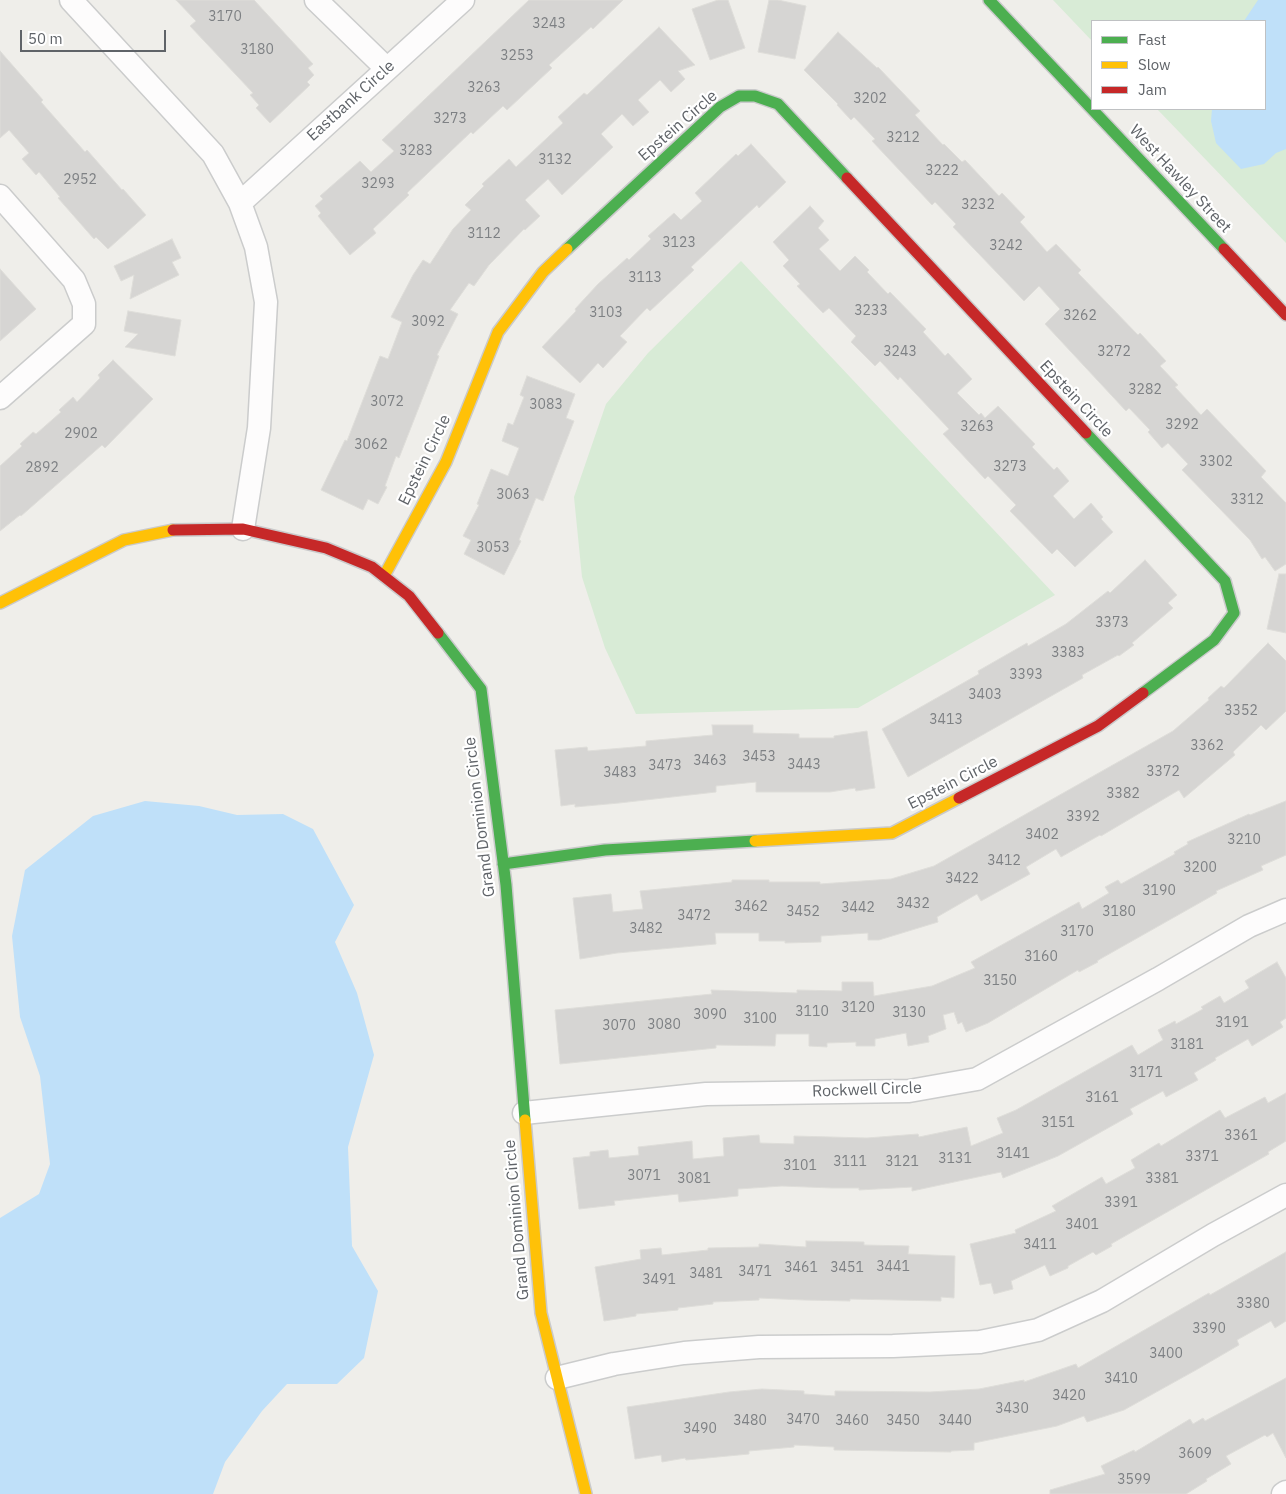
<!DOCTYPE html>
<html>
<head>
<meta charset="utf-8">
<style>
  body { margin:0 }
  #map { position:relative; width:1286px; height:1494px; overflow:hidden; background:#efeeea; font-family:"IBM Plex Sans",sans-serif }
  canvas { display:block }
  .legend { position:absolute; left:1091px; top:20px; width:175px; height:90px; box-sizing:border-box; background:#fff; border:1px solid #bfc1c3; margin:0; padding:6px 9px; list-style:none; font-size:15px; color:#5f6368 }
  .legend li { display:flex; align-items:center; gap:10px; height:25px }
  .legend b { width:25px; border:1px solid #bfc1c3 }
  .scale { position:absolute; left:20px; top:30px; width:146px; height:22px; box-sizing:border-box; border:2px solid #5f6368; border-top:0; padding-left:6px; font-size:15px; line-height:18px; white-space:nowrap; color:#5f6368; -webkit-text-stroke:4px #fff; paint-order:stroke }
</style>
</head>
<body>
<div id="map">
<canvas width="1286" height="1494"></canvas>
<ul class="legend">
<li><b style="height:6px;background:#4caf50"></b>Fast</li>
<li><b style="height:6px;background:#ffc107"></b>Slow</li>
<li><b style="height:6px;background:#c62828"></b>Jam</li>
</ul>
<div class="scale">50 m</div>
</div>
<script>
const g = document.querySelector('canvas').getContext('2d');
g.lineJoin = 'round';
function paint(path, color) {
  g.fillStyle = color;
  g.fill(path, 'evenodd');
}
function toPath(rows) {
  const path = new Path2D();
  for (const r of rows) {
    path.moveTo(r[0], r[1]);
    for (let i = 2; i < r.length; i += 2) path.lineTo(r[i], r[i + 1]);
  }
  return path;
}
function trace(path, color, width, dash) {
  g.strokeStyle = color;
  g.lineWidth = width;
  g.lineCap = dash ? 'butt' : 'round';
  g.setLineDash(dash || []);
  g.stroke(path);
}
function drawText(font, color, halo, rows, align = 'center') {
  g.font = font + ' "IBM Plex Sans",sans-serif';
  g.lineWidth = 4.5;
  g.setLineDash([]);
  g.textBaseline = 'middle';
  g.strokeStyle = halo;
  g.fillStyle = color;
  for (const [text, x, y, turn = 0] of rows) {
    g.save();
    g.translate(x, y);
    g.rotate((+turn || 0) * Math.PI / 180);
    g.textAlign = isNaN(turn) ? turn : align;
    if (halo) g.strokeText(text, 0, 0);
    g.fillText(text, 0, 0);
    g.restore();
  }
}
paint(toPath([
  [1053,0,1286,0,1286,243,1157,109,1265,109,1265,21,1092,21,1092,41],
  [741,261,1055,595,858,708,636,714,605,648,582,577,574,497,606,404,648,353]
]), '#d8ebd6');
paint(toPath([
  [1258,0,1286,0,1286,149,1276,153,1264,164,1241,169,1216,143,1211,121,1212,109,1265,109,1265,21,1244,21],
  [145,801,199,806,237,815,283,814,313,829,354,905,335,942,357,993,374,1055,348,1147,352,1246,378,1291,364,1358,337,1384,287,1384,262,1411,225,1462,213,1494,0,1494,0,1218,39,1194,50,1164,40,1076,20,1017,12,936,25,870,93,816]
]), '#bfe0f9');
const building = toPath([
  [176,0,254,0,313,64,308,68,314,75,307,82,310,85,270,123,256,108,259,105,250,95,253,93,190,26,196,21,176,0],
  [529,0,623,0,593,29,591,27,549,65,552,68,507,110,503,106,473,134,471,132,407,193,409,195,373,229,376,233,350,255,318,216,321,213,315,206,323,199,320,196,360,161,371,172,394,151,382,140,529,0],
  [718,0,728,0,745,48,710,60,692,9,718,0],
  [769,0,778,0,806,6,795,59,758,52,769,0],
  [659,27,695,65,678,71,685,79,671,92,660,80,638,100,649,112,633,126,622,114,601,134,613,147,562,195,548,179,525,200,540,216,525,230,524,229,489,265,474,286,469,283,450,310,458,314,437,355,439,356,399,458,396,456,385,486,387,487,378,504,368,499,363,510,321,490,345,440,347,441,380,356,388,359,402,322,391,317,413,275,423,260,430,264,453,229,471,210,465,205,484,186,482,184,509,159,516,167,563,123,558,117,584,93,587,95,659,27],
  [838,32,877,68,878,67,920,111,915,115,943,145,944,144,962,162,965,160,999,196,1002,193,1025,217,1020,222,1047,252,1056,244,1081,270,1078,273,1138,335,1140,333,1166,361,1160,366,1178,385,1175,387,1201,415,1207,409,1266,471,1261,477,1286,503,1286,564,1275,571,1265,557,1262,559,1250,540,1182,470,1188,464,1168,443,1162,448,1148,432,1150,430,1129,408,1126,411,1045,324,1060,309,1039,286,1024,301,953,227,956,224,935,202,932,205,872,141,875,139,854,117,851,120,837,105,838,104,804,70,838,32],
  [0,51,43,100,41,102,85,152,87,150,122,190,123,189,146,215,108,249,96,237,94,239,58,198,60,197,39,172,36,175,22,159,29,153,9,130,0,138,0,51],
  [751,144,786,182,759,208,757,205,691,267,694,270,650,311,647,308,620,336,627,342,603,368,598,363,580,383,542,347,576,311,575,309,598,284,627,258,629,260,651,239,648,236,674,213,681,220,702,201,695,193,736,154,738,156,751,144],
  [810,206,824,221,818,228,829,240,819,249,840,271,855,256,869,270,867,272,888,294,890,292,926,329,923,332,945,356,948,353,972,379,957,393,979,415,981,413,985,418,998,406,1035,444,1032,447,1054,470,1057,467,1069,481,1053,496,1074,519,1091,503,1103,517,1101,519,1113,532,1075,567,1057,549,1052,554,1010,511,1016,505,988,476,985,479,943,434,949,429,900,377,898,380,880,361,875,366,851,342,856,336,829,308,823,313,797,286,800,284,783,266,789,260,773,242,810,206],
  [172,239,181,258,172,262,179,275,130,299,134,275,121,281,114,266,172,239],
  [0,269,36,309,0,341,0,269],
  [128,311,181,320,175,356,125,347,138,334,124,331,128,311],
  [113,360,153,399,105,448,102,445,21,516,20,515,0,531,0,466,22,446,20,444,33,432,36,434,61,412,59,410,73,397,77,402,100,378,98,375,113,360],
  [527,376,575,394,566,418,574,421,543,501,536,498,519,540,521,541,504,575,464,554,471,540,463,536,479,505,477,504,491,469,508,476,519,448,502,441,508,423,513,425,524,397,520,395,527,376],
  [1145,560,1177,595,1168,603,1173,608,1132,643,1134,645,1119,656,1118,655,1082,675,1083,678,908,777,882,729,979,674,978,671,1027,643,1028,646,1066,624,1108,591,1110,593,1145,560],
  [1279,574,1286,574,1286,633,1267,629,1279,574],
  [1268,643,1286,661,1286,711,1266,730,1261,725,1233,752,1235,755,1184,798,1179,790,1101,836,1100,835,1061,857,1056,849,1026,867,1030,874,981,901,977,894,937,917,938,922,879,940,868,940,868,933,821,936,821,942,785,943,785,941,759,941,759,933,715,933,716,944,617,953,580,959,573,898,611,894,613,912,643,909,640,891,732,882,732,880,769,880,769,882,820,882,820,884,891,879,934,866,1173,731,1209,700,1208,698,1221,686,1224,688,1268,643],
  [712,725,753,725,753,733,799,734,799,738,834,738,834,736,867,731,875,788,856,791,855,788,830,792,756,792,756,782,716,786,716,792,619,803,575,807,575,804,561,806,555,750,587,747,588,751,646,746,646,741,713,735,712,725],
  [1286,801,1286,855,1261,866,1263,870,1216,891,1217,893,1102,958,1097,961,1098,962,1079,972,1078,970,988,1023,966,1032,962,1022,958,1024,954,1012,943,1015,946,1029,928,1036,929,1042,908,1046,906,1033,875,1039,875,1046,856,1046,856,1042,827,1043,827,1047,809,1046,809,1034,776,1034,775,1046,716,1045,716,1048,560,1064,555,1010,712,994,711,990,797,993,797,990,842,991,842,982,873,982,874,996,932,986,975,968,971,962,1079,902,1082,909,1109,893,1105,887,1118,880,1121,884,1175,854,1174,852,1188,844,1187,842,1249,814,1250,815,1286,801],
  [1277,962,1286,978,1286,1018,1280,1022,1283,1027,1252,1046,1248,1039,1215,1058,1216,1060,1194,1073,1198,1080,1166,1097,1163,1091,1130,1109,1133,1114,1058,1156,1003,1178,1001,1172,912,1191,912,1187,859,1190,859,1188,832,1188,782,1186,738,1189,738,1196,679,1202,678,1194,614,1201,615,1205,579,1209,573,1158,590,1156,590,1152,608,1150,609,1158,639,1155,638,1147,692,1141,693,1159,724,1156,723,1138,759,1135,760,1143,794,1144,794,1136,867,1138,918,1134,919,1137,967,1127,971,1146,1003,1133,997,1118,1016,1110,1132,1045,1138,1055,1163,1040,1158,1030,1175,1021,1176,1024,1203,1009,1201,1007,1220,996,1224,1003,1249,988,1245,981,1277,962],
  [1286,1093,1286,1141,1268,1152,1269,1154,1111,1244,1112,1246,1096,1255,1093,1252,1068,1266,1068,1268,1050,1276,1045,1265,1011,1281,1013,1289,994,1294,991,1283,980,1285,970,1244,1016,1233,1015,1230,1056,1211,1052,1206,1102,1177,1106,1184,1135,1168,1131,1160,1159,1143,1161,1146,1220,1110,1225,1118,1265,1097,1268,1103,1286,1093],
  [806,1241,864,1242,864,1245,909,1246,908,1254,955,1256,954,1298,941,1297,941,1301,850,1299,850,1301,804,1300,759,1298,759,1300,713,1302,713,1304,678,1308,678,1310,636,1314,636,1316,604,1321,595,1267,641,1259,640,1250,661,1248,662,1255,708,1250,708,1248,759,1247,759,1244,806,1247,806,1241],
  [1286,1252,1286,1321,1275,1328,1271,1321,1237,1340,1239,1345,1196,1370,1124,1410,1087,1422,1084,1416,1057,1426,974,1443,974,1450,951,1451,951,1452,834,1450,834,1447,794,1445,794,1447,749,1451,749,1454,686,1460,685,1458,662,1462,661,1455,635,1459,627,1407,729,1392,762,1389,804,1391,804,1394,835,1396,835,1391,930,1392,979,1389,1024,1380,1024,1382,1076,1364,1078,1368,1209,1293,1210,1295,1286,1252],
  [1286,1378,1286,1458,1273,1433,1267,1437,1265,1435,1226,1456,1231,1464,1206,1479,1207,1481,1186,1494,1050,1494,1050,1490,1105,1474,1101,1466,1134,1450,1135,1452,1190,1419,1193,1424,1203,1418,1205,1421,1286,1378]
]);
paint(building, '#d6d5d3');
trace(building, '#deddd9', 1);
const street = toPath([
  [71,0,213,154,240,203,256,247,266,302,259,428,243,529],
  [316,0,387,69],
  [0,196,74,280,84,304,84,324,0,398],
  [240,203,463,0],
  [524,1113,706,1094,909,1091,977,1079,1158,979,1249,926,1286,910],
  [557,1378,614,1364,684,1353,759,1347,893,1346,980,1342,1038,1330,1102,1301,1213,1235,1286,1195],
  [1283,1494,1286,1492]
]);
const fast = toPath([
  [989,0,1224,249],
  [567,249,720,107,739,96,755,96,778,104,847,178],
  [1086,433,1225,581,1234,613,1214,640,1143,693],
  [438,633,481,689,506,885,525,1120],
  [503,864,605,850,755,841]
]);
const slow = toPath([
  [384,576,446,462,498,332,543,272,567,249],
  [0,603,124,540,173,530],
  [755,841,892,833,959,798],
  [525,1120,541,1313,586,1494]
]);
const jam = toPath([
  [847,178,1086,433],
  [1224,249,1286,315],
  [173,530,243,529,326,548,372,567,409,596,438,633],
  [959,798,1098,726,1143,693]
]);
trace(street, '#cbcccc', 25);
trace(fast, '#cacacb', 14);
trace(slow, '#cacacb', 14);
trace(jam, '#cacacb', 14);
trace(street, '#fdfcfc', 22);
trace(fast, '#4caf50', 11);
trace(slow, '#ffc107', 11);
trace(jam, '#c62828', 11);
drawText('14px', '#7e8184', null, [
  ["3170",225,17],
  ["3243",549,24],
  ["3180",257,50],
  ["3253",517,56],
  ["3263",484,88],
  ["3202",870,99],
  ["3273",450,119],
  ["3212",903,138],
  ["3283",416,151],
  ["3132",555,160],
  ["3222",942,171],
  ["2952",80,180],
  ["3293",378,184],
  ["3232",978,205],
  ["3112",484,234],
  ["3123",679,243],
  ["3242",1006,246],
  ["3113",645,278],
  ["3233",871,311],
  ["3103",606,313],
  ["3262",1080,316],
  ["3092",428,322],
  ["3243",900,352],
  ["3272",1114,352],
  ["3282",1145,390],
  ["3072",387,402],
  ["3083",546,405],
  ["3292",1182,425],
  ["3263",977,427],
  ["2902",81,434],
  ["3062",371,445],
  ["3302",1216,462],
  ["3273",1010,467],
  ["2892",42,468],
  ["3063",513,495],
  ["3312",1247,500],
  ["3053",493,548],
  ["3373",1112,623],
  ["3383",1068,653],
  ["3393",1026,675],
  ["3403",985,695],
  ["3352",1241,711],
  ["3413",946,720],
  ["3362",1207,746],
  ["3453",759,757],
  ["3463",710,761],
  ["3443",804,765],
  ["3473",665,766],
  ["3372",1163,772],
  ["3483",620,773],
  ["3382",1123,794],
  ["3392",1083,817],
  ["3402",1042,835],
  ["3210",1244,840],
  ["3412",1004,861],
  ["3200",1200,868],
  ["3422",962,879],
  ["3190",1159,891],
  ["3432",913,904],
  ["3462",751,907],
  ["3442",858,908],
  ["3452",803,912],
  ["3180",1119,912],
  ["3472",694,916],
  ["3482",646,929],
  ["3170",1077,932],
  ["3160",1041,957],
  ["3150",1000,981],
  ["3120",858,1008],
  ["3110",812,1012],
  ["3130",909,1013],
  ["3090",710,1015],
  ["3100",760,1019],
  ["3191",1232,1023],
  ["3080",664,1025],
  ["3070",619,1026],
  ["3181",1187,1045],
  ["3171",1146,1073],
  ["3161",1102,1098],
  ["3151",1058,1123],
  ["3361",1241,1136],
  ["3141",1013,1154],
  ["3371",1202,1157],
  ["3131",955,1159],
  ["3111",850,1162],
  ["3121",902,1162],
  ["3101",800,1166],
  ["3071",644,1176],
  ["3081",694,1179],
  ["3381",1162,1179],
  ["3391",1121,1203],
  ["3401",1082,1225],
  ["3411",1040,1245],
  ["3441",893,1267],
  ["3461",801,1268],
  ["3451",847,1268],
  ["3471",755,1272],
  ["3481",706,1274],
  ["3491",659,1280],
  ["3380",1253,1304],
  ["3390",1209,1329],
  ["3400",1166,1354],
  ["3410",1121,1379],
  ["3420",1069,1396],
  ["3430",1012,1409],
  ["3470",803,1420],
  ["3480",750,1421],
  ["3460",852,1421],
  ["3450",903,1421],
  ["3440",955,1421],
  ["3490",700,1429],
  ["3609",1195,1454],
  ["3599",1134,1480]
]);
drawText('16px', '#5f6368', '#fff', [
  ["Eastbank Circle",351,101,-42],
  ["Epstein Circle",678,126,-41],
  ["West Hawley Street",1180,179,47],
  ["Epstein Circle",1076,399,47],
  ["Epstein Circle",425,460,-64],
  ["Epstein Circle",953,783,-27],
  ["Grand Dominion Circle",480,817,-97],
  ["Rockwell Circle",867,1090,-2],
  ["Grand Dominion Circle",517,1220,-95]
]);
</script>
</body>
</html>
